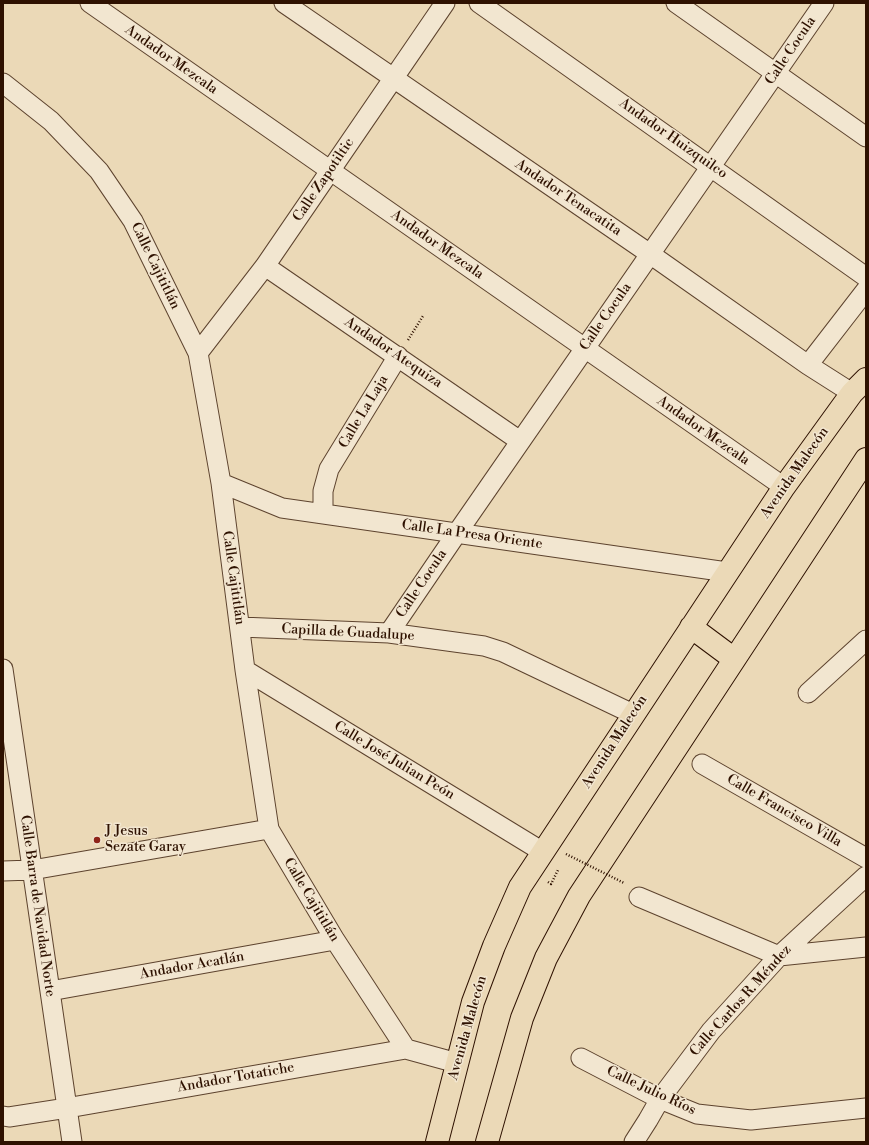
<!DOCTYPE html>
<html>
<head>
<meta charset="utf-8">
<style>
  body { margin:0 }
  #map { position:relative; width:869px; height:1145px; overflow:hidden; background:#ebd9b7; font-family:"Libre Bodoni",serif }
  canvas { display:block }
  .frame { position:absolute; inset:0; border:4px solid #2e1100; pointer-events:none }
</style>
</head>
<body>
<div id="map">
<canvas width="869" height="1145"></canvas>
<div class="frame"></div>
</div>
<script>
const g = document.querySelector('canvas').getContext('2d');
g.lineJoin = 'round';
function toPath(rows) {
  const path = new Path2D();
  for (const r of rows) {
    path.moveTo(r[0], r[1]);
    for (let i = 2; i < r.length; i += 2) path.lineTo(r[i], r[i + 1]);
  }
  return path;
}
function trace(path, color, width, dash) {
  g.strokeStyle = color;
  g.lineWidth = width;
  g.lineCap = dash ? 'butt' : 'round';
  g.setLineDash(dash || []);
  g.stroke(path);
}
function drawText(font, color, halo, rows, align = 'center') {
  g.font = font + ' "Libre Bodoni",serif';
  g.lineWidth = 3;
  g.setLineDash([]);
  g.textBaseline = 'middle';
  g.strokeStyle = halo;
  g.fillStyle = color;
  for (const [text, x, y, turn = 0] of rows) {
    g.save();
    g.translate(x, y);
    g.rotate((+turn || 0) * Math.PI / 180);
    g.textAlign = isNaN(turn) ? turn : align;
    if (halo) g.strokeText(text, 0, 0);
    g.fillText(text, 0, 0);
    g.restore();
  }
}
const minor = toPath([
  [90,3,784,487],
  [284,3,650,254,808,365,852,393],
  [479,3,866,277],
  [676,3,866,137],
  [3,83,51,121,99,171,133,221,198,353,221,483,245,670,269,829,335,940,406,1049,457,1063],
  [265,266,520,441],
  [198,353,265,266,445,3],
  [808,365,866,290],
  [221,483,282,508,727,572],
  [323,514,323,491,329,469,398,356],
  [240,627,389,633,484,646,503,652,633,714],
  [389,633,457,533,824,3],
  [3,669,72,1142],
  [245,670,543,852],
  [808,693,866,640],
  [702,764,866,858],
  [3,871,32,870,269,829],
  [639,897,779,956,866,947],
  [50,991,335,940],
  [581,1058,660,1099,697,1114,751,1120,866,1108],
  [3,1116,9,1117,67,1108,406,1049],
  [634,1142,648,1120,660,1099,711,1031,779,956,866,876]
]);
const major = toPath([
  [691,627,734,659],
  [437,1142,473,1002,494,946,520,887,784,487,852,393,866,379],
  [487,1142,522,1018,546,958,579,896,866,459]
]);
trace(minor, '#5d432e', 21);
trace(major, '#2e1100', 24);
trace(toPath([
  [408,340,423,316],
  [548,882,551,884,558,870]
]), '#2e1100', 2.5, [1, 2]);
trace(minor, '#f2e6d0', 19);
trace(major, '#ebd9b7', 22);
trace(toPath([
  [566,854,624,883]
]), '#2e1100', 2.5, [1, 2]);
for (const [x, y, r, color] of [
  [97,840,4,"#8f2418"]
]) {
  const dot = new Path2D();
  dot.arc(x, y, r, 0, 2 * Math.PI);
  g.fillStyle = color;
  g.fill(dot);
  trace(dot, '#f2e6d0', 1.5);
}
drawText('14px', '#2e1100', '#f2e6d0', [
  ["Calle Cocula",791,51,-56],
  ["Andador Mezcala",171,60,35],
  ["Andador Huizquilco",673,139,35],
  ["Calle Zapotiltic",324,180,-56],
  ["Andador Tenacatita",568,198,34],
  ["Andador Mezcala",437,245,35],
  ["Calle Cajititlán",155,266,64],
  ["Calle Cocula",606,317,-55],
  ["Andador Atequiza",393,353,34],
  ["Calle La Laja",364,412,-59],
  ["Andador Mezcala",703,431,35],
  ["Avenida Malecón",795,473,-55],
  ["Calle La Presa Oriente",472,535,8],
  ["Calle Cajititlán",233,578,82],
  ["Calle Cocula",422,584,-56],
  ["Capilla de Guadalupe",348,633,3],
  ["Avenida Malecón",615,742,-57],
  ["Calle José Julian Peón",394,761,31],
  ["Calle Francisco Villa",784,811,30],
  ["Calle Cajititlán",311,900,59],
  ["Calle Barra de Navidad Norte",37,906,82],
  ["Andador Acatlán",192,966,-10],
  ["Calle Carlos R. Méndez",741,1001,-48],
  ["Avenida Malecón",468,1028,-74],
  ["Andador Totatiche",236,1078,-10],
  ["Calle Julio Ríos",651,1091,25]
]);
drawText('14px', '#2e1100', '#f2e6d0', [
  ["J Jesus",105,832],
  ["Sezate Garay",105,848]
], 'left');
</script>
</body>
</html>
